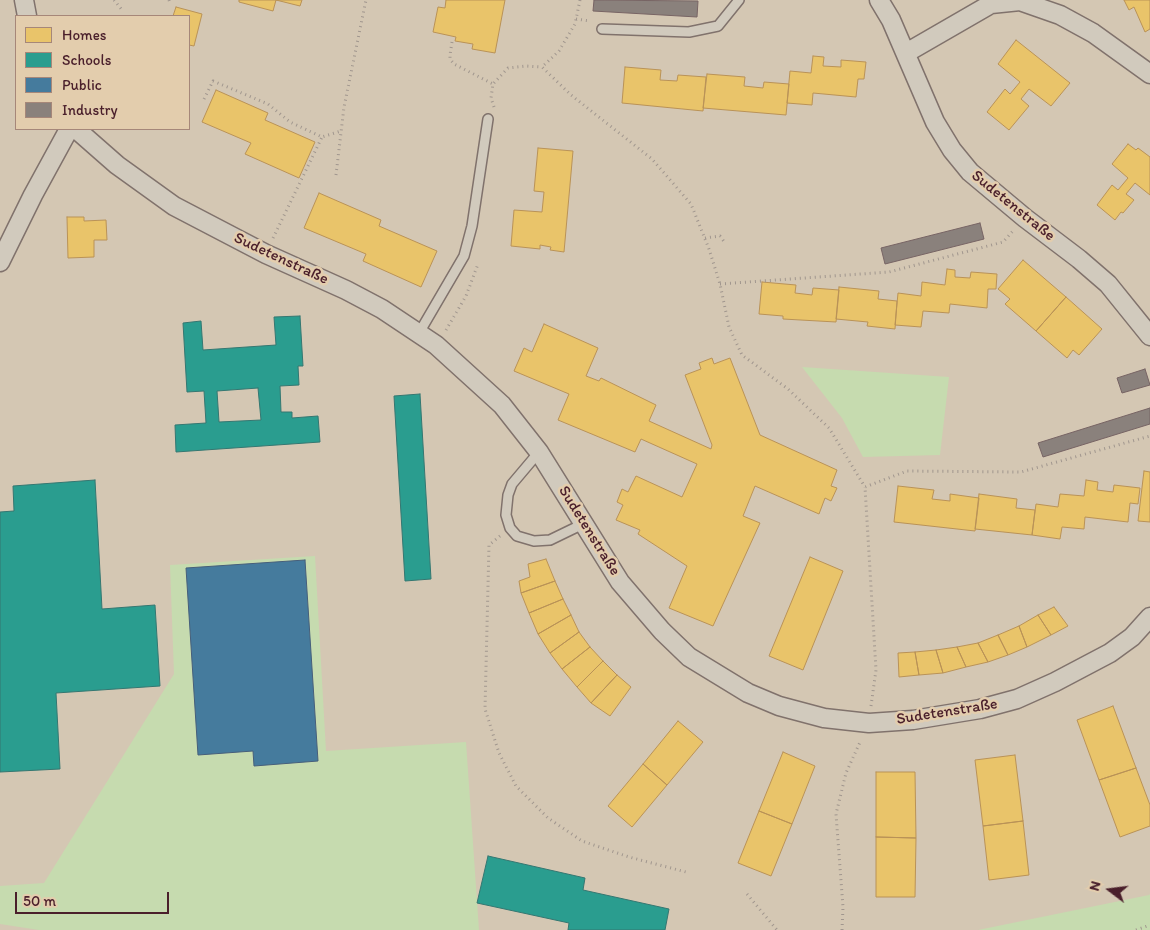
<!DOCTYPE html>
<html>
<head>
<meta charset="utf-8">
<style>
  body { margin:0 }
  #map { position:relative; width:1150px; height:930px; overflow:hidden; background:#d4c7b3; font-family:Itim,sans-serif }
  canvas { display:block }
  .legend { position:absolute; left:15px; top:15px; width:175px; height:115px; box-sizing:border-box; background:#e3cdad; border:1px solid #a68779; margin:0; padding:6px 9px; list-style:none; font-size:15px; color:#4a1f2b }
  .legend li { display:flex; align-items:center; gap:10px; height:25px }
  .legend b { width:25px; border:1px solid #a68779 }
  .north { position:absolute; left:1085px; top:865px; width:50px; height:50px; -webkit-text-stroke:4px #e3cdad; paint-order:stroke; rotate:285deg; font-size:14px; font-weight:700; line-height:20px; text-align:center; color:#4a1f2b }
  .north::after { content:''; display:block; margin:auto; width:18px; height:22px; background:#4a1f2b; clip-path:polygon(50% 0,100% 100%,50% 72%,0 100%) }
  .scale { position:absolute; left:15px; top:892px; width:154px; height:22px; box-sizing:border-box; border:2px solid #4a1f2b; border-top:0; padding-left:6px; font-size:15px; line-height:18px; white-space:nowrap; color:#4a1f2b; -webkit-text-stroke:4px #e3cdad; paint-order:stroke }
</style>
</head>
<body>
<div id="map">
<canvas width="1150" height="930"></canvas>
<ul class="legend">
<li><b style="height:14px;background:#e9c46a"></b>Homes</li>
<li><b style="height:14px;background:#2a9d8f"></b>Schools</li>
<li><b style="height:14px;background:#457b9d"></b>Public</li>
<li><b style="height:14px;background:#8a817c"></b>Industry</li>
</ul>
<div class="north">N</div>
<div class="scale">50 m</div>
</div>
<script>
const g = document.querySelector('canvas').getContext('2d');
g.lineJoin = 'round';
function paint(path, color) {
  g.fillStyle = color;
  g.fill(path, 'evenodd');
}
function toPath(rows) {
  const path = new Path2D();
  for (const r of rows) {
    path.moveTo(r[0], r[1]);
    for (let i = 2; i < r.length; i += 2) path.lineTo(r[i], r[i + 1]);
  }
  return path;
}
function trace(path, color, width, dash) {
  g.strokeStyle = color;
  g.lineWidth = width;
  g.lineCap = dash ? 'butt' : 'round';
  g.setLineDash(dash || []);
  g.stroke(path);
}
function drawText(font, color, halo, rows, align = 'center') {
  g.font = font + ' Itim,sans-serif';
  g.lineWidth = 5;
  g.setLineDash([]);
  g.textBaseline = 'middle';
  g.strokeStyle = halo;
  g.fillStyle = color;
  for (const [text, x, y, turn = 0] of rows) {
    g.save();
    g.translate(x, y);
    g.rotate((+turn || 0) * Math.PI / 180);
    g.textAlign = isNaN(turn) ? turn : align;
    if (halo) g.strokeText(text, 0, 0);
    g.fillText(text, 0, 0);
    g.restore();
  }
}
paint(toPath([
  [802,367,949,377,940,455,863,457,842,418],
  [315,556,326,751,466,742,479,930,39,930,0,924,0,886,44,883,174,674,170,565],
  [1150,894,1150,930,978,930,1149,895]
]), '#c6dbaf');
const homes = toPath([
  [239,0,302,0,300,6,276,0,273,11,239,2,239,0],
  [446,0,505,0,495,53,472,49,473,44,455,41,456,37,433,32,438,7,445,8,446,0],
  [1124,0,1150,0,1150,29,1145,32,1134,7,1129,10,1124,0],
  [176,7,202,14,194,46,189,45,189,16,173,16,176,7],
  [1016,40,1070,83,1051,106,1029,89,1021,99,1029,106,1009,130,987,112,1005,89,1010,94,1020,82,998,64,1016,40],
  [813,56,824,57,823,66,841,67,841,60,866,62,864,79,858,79,856,97,813,93,812,105,787,103,790,71,811,73,813,56],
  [625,67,661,70,660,80,677,81,678,75,706,77,703,111,622,103,625,67],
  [707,74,745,77,744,86,763,88,764,82,789,84,786,115,703,108,707,74],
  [216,90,268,113,265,120,315,142,299,178,245,154,251,143,202,122,216,90],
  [1128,144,1136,150,1138,148,1150,157,1150,195,1135,183,1126,194,1134,200,1123,213,1121,212,1115,220,1097,205,1112,185,1118,190,1128,178,1112,164,1128,144],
  [538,148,573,151,564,252,550,250,551,247,540,245,540,249,511,246,514,210,542,212,544,192,534,191,538,148],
  [319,193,381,220,379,226,437,251,421,287,363,261,366,254,304,228,319,193],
  [67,217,84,217,84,221,106,220,107,240,94,240,94,257,68,258,67,217],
  [1023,260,1066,297,1036,331,1005,304,1010,299,998,289,1023,260],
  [947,269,955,270,955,277,970,278,971,272,997,274,996,289,988,289,987,308,950,304,949,313,923,311,921,327,895,325,898,293,921,296,922,282,945,285,947,269],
  [762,282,796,285,795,293,812,295,813,288,839,290,836,322,783,319,783,316,759,314,762,282],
  [839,287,879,291,878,299,897,301,895,329,867,326,868,322,836,319,839,287],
  [1066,297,1102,329,1079,355,1073,350,1067,358,1036,331,1066,297],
  [544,324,598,348,586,376,599,381,601,378,656,405,649,421,711,449,712,445,685,375,701,369,699,363,712,358,714,364,730,358,760,435,837,470,831,486,837,488,831,501,825,498,819,514,755,486,743,516,760,523,713,626,669,608,687,566,638,534,640,530,616,520,623,505,617,502,622,489,628,492,636,476,682,497,697,464,641,439,635,452,558,420,569,394,514,371,524,348,532,352,544,324],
  [1144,471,1150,472,1150,522,1138,521,1144,471],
  [1086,480,1098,482,1097,490,1113,492,1114,485,1140,488,1138,504,1130,503,1128,522,1085,517,1084,529,1062,527,1060,539,1032,535,1036,504,1058,507,1060,494,1084,496,1086,480],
  [898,486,934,490,932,499,950,501,950,494,979,498,975,531,894,522,898,486],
  [979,494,1017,499,1016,508,1035,510,1032,535,975,529,979,494],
  [810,557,843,571,803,670,769,656,810,557],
  [546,559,555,581,521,593,519,581,530,577,528,564,546,559],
  [555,581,563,599,529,613,521,593,555,581],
  [563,599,571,615,538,634,529,613,563,599],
  [1054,607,1068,626,1051,635,1038,615,1054,607],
  [571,615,579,632,550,653,538,634,571,615],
  [1038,615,1051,635,1027,647,1019,626,1038,615],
  [1019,626,1027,647,1008,655,998,635,1019,626],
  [579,632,590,647,562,669,550,653,579,632],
  [998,635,1008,655,988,662,978,643,998,635],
  [978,643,988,662,966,667,957,647,978,643],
  [590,647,603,661,577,687,562,669,590,647],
  [957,647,966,667,943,673,936,650,957,647],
  [936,650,943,673,919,675,915,652,936,650],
  [915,652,919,675,899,677,898,653,915,652],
  [603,661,617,675,591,703,577,687,603,661],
  [617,675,631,687,610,716,591,703,617,675],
  [1113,706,1136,768,1099,780,1077,720,1113,706],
  [678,721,703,742,667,785,643,764,678,721],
  [783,752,815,766,792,824,759,811,783,752],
  [1015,755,1023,821,983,826,975,760,1015,755],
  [643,764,667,785,632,827,608,806,643,764],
  [1136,768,1150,805,1150,826,1120,837,1099,780,1136,768],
  [876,772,915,772,916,838,876,837,876,772],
  [759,811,792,824,771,876,738,863,759,811],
  [1023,821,1029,875,989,880,983,826,1023,821],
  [876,837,916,838,915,897,876,897,876,837]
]);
paint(homes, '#e9c46a');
trace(homes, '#b99257', 1);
const schools = toPath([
  [300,316,303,366,298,366,299,385,280,386,281,412,292,412,292,418,318,416,320,442,176,452,175,425,206,423,204,391,187,392,183,323,201,321,203,350,276,345,274,317,300,316],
  [258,388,261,420,219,422,217,391,258,388],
  [420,394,431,579,405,581,394,396,420,394],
  [95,480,102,609,155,605,160,686,56,693,60,769,0,772,0,512,14,511,13,486,95,480],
  [488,856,585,878,583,890,669,909,665,930,568,930,569,923,477,903,488,856]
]);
paint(schools, '#2a9d8f');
trace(schools, '#347771', 1);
const public = toPath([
  [305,560,318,761,254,766,253,751,198,755,186,568,305,560]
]);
paint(public, '#457b9d');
trace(public, '#465f7b', 1);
const industry = toPath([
  [594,0,698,1,697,17,593,11,594,0],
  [980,223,984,239,885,264,881,248,980,223],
  [1145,369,1150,385,1122,393,1117,378,1145,369],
  [1150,408,1150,424,1043,457,1038,443,1150,408]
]);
paint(industry, '#8a817c');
trace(industry, '#776464', 1);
const lane = toPath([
  [602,29,689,32,718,26,739,0],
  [419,333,464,256,472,226,488,119],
  [539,452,512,484,508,495,506,515,510,528,517,536,534,541,550,540,583,524]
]);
const street = toPath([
  [24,0,27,16],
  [879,0,891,20,935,122,952,150,970,172,1025,218,1079,259,1108,284,1150,336],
  [906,53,991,4,1020,1,1060,15,1093,33,1150,74],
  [76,129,117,165,174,206,266,254,346,290,382,309,436,345,502,405,539,452,620,582,662,631,689,657,748,693,779,706,824,718,869,723,913,720,980,709,1017,699,1055,682,1110,653,1132,637,1150,617],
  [0,262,33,195,69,129]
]);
trace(lane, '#80726c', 12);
trace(street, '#80726c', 21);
trace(toPath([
  [114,0,122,10],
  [169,0,170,3],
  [580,0,575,24,559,51,542,67,571,95,652,159,691,204,709,249,720,284,729,327,742,355,788,389,829,428,865,487],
  [576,19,590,21],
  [452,42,450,55,450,59,454,64,493,84],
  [204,99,213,81,268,104,290,122,322,137,341,131],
  [494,107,491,98,493,84,508,68,526,66,542,67],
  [336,175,344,107,366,0],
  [273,238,322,137],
  [705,238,720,236,725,243],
  [720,284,889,272,1003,242,1013,231],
  [446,330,466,296,478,264],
  [500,536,489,545,485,709,499,753,516,786,548,818,582,841,629,857,686,872],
  [871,706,876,670,865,487,907,471,1021,472,1150,436],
  [747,894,777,930],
  [842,930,843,907,836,814,846,773,861,740],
  [1136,930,1150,925]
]), '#a0968e', 3, [1, 4]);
trace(lane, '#d1cabd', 9);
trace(street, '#d1cabd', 18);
drawText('16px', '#4a1f2b', '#e3cdad', [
  ["Sudetenstraße",1013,206,39],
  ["Sudetenstraße",281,259,25],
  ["Sudetenstraße",589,531,58],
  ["Sudetenstraße",947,712,-9]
]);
</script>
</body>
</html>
